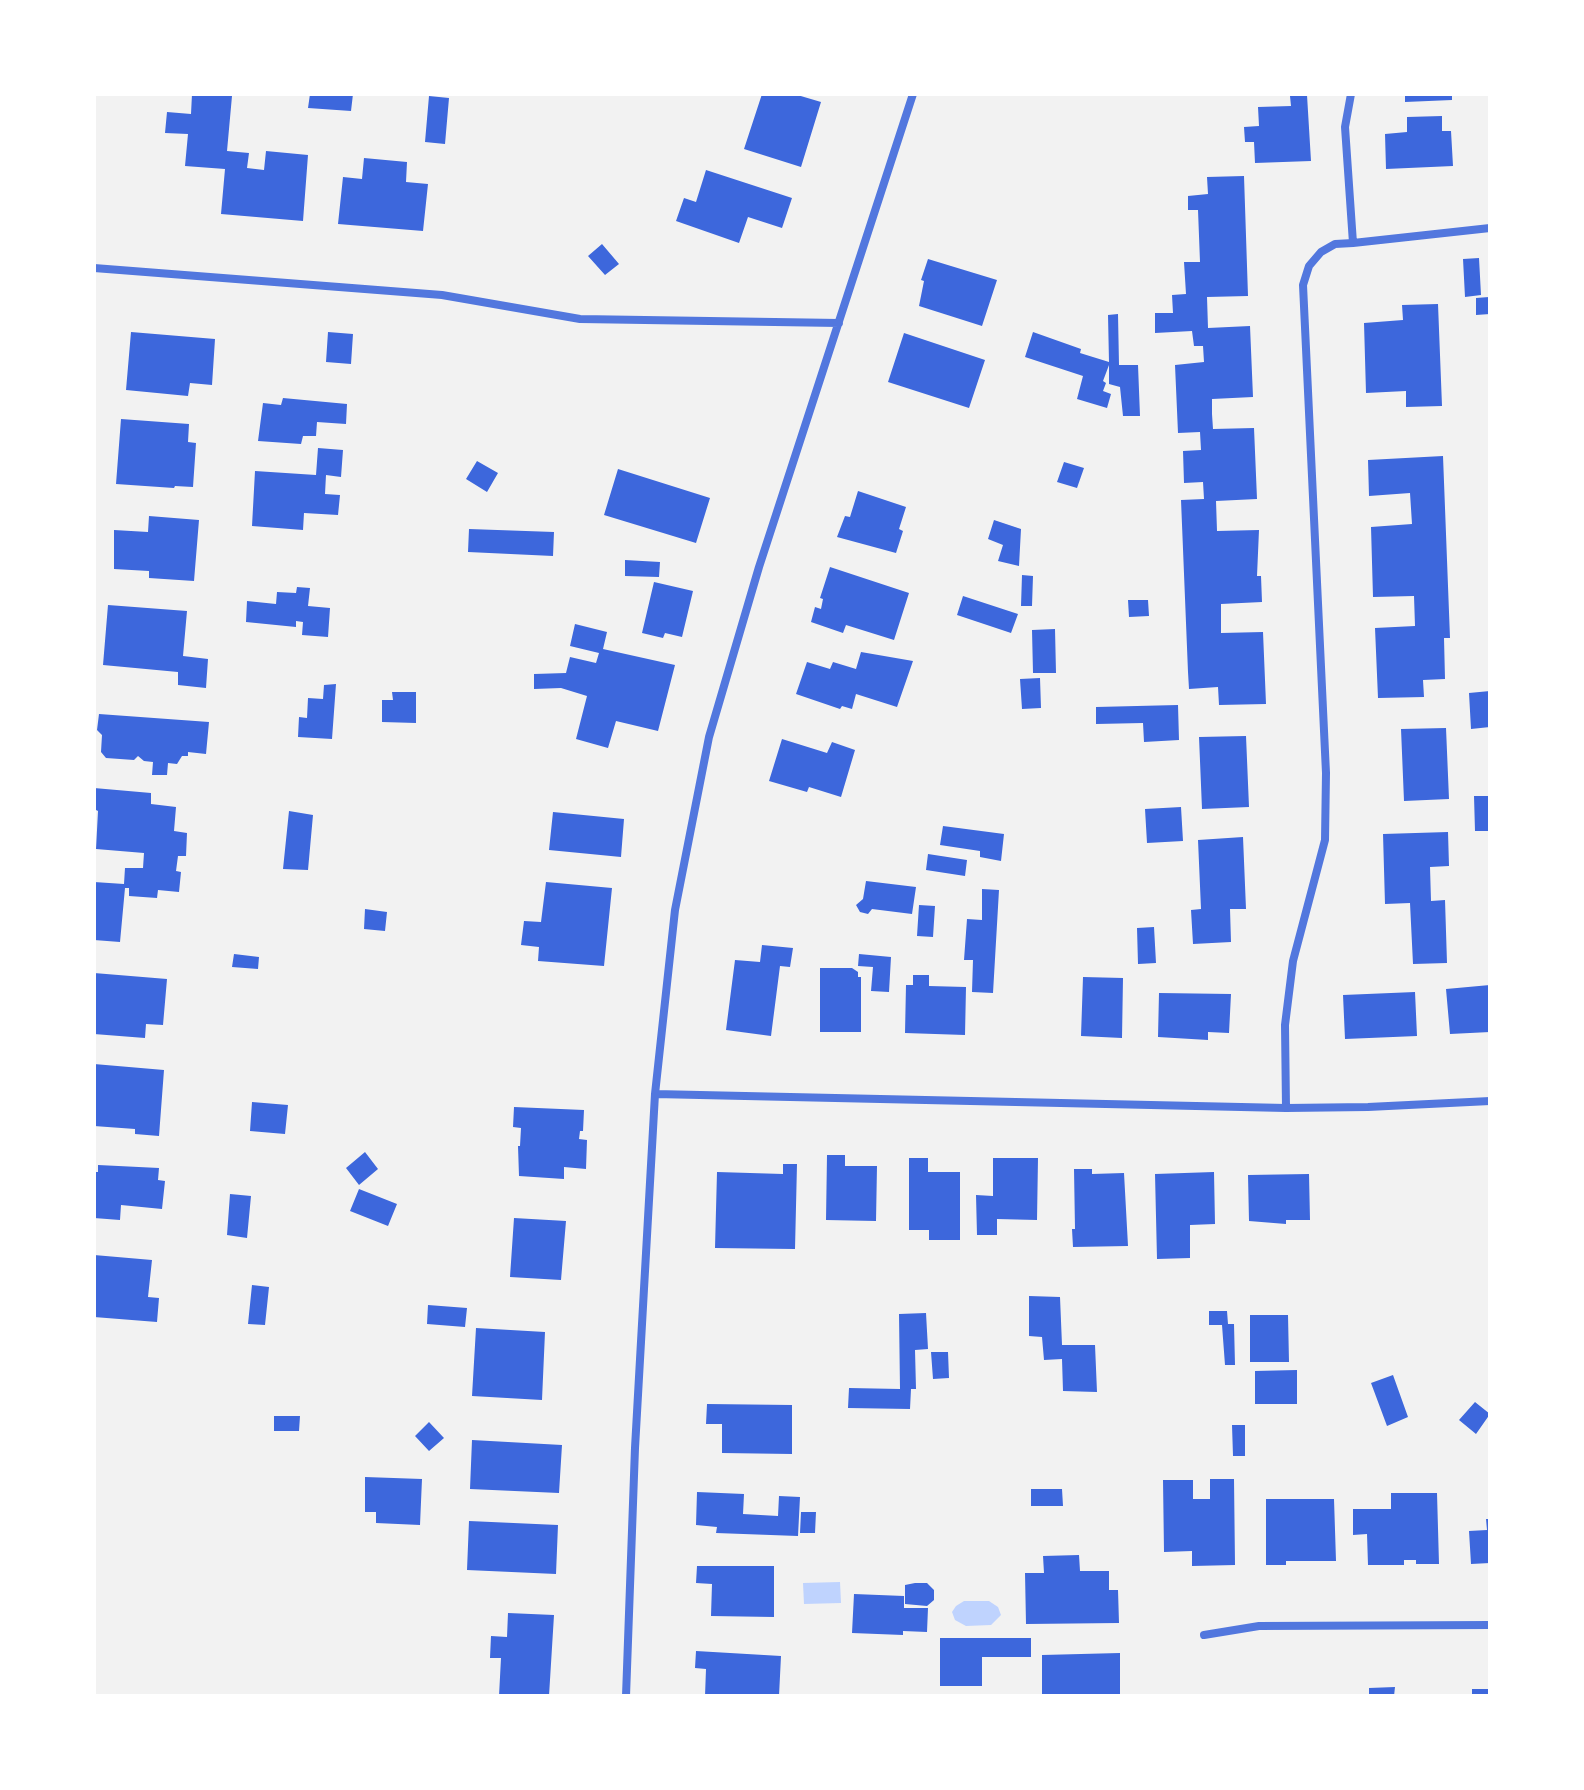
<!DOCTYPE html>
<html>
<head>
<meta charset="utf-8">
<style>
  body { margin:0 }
  #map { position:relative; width:1584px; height:1790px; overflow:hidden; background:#f2f2f2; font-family:Arial,sans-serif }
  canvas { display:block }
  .frame { position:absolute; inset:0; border:96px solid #fff; pointer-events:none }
</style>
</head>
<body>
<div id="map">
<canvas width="1584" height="1790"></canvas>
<div class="frame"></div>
</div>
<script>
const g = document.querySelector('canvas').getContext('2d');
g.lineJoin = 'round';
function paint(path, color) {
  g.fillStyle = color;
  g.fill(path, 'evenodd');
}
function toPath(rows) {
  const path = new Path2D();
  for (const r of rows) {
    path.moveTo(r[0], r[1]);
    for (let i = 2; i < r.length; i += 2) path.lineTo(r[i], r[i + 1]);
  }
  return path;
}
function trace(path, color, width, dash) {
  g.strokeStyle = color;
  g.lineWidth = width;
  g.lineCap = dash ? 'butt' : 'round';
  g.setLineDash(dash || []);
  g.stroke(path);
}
paint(toPath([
  [840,1582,841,1603,804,1604,803,1583],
  [964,1601,989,1601,998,1607,1001,1615,991,1625,966,1626,955,1620,952,1612,956,1606]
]), '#bfd3fe');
paint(toPath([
  [192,94,232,96,227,151,249,153,247,168,264,170,266,151,308,155,303,221,221,214,225,169,185,166,188,134,165,133,167,112,191,114],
  [310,94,353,94,351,111,308,108],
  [762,94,794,94,821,102,801,167,744,149],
  [1405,94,1452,94,1452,100,1405,102],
  [1307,95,1311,161,1255,163,1254,142,1245,142,1244,127,1259,126,1258,107,1291,106,1290,96],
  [429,96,449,98,445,144,425,142],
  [1442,116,1442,131,1451,131,1453,166,1386,169,1385,134,1407,132,1407,117],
  [364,158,407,162,406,182,428,184,423,231,338,224,343,177,362,179],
  [706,170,792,198,782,228,748,217,739,243,676,221,684,198,696,202],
  [1244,176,1248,296,1207,297,1208,328,1250,326,1253,397,1212,399,1212,414,1213,429,1254,428,1257,499,1216,501,1217,531,1259,530,1257,576,1261,576,1262,602,1221,604,1221,633,1263,632,1266,704,1219,705,1218,687,1189,689,1188,672,1181,500,1204,499,1203,482,1184,483,1183,451,1201,450,1200,432,1178,433,1175,365,1204,362,1203,346,1194,346,1192,331,1155,333,1155,313,1173,313,1172,295,1186,294,1184,262,1200,262,1198,210,1188,210,1188,196,1208,194,1207,177],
  [602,244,619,264,605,275,588,256],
  [1479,258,1481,295,1465,297,1463,259],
  [928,259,997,280,982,326,919,306,924,281,921,280],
  [1489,297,1490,314,1476,315,1476,298],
  [1438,304,1442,406,1406,407,1406,391,1366,393,1364,323,1403,320,1402,305],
  [1118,314,1119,365,1138,365,1140,416,1123,416,1120,387,1109,384,1109,365,1103,381,1106,383,1103,391,1111,394,1107,408,1077,399,1083,376,1025,357,1033,332,1081,349,1080,353,1109,362,1108,315],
  [131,332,215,339,212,385,190,383,188,396,126,390],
  [328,332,353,334,351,364,326,362],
  [904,333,985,360,969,408,888,382],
  [283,398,347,404,346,424,317,422,316,436,303,436,301,444,258,441,263,403,281,405],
  [121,419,189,424,188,442,196,443,193,487,175,486,174,488,116,484],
  [318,448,343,450,341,477,326,475,325,494,340,495,338,515,304,513,303,530,252,526,255,471,316,475],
  [1443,456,1450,638,1444,638,1445,679,1423,680,1424,697,1378,698,1375,628,1415,626,1414,596,1373,597,1371,527,1412,524,1410,493,1369,496,1368,460],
  [477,461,498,473,487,492,466,479],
  [1064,462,1084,468,1077,488,1057,482],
  [618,469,710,498,696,543,604,515],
  [858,491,906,507,899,529,903,531,896,553,837,537,845,516,850,517],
  [149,516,199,520,194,581,149,578,149,571,114,569,114,530,148,532],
  [994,520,1021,529,1019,566,998,561,1003,545,988,539],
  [469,529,554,532,553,556,468,552],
  [625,560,660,562,659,577,625,576],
  [830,567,909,593,894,640,846,625,843,633,811,622,815,607,821,609,823,599,820,598],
  [1022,575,1033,576,1032,606,1021,606],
  [654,582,693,591,682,637,665,633,663,638,642,633],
  [297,587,310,588,308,606,330,608,328,637,302,635,303,622,296,621,296,627,246,622,247,601,276,604,277,592,296,593],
  [963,596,1018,614,1011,633,957,615],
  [1128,600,1148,600,1149,616,1129,617],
  [108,605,187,611,183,656,208,659,206,688,178,685,178,672,103,665],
  [575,624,607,632,603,649,675,665,658,731,616,721,608,748,576,739,587,696,561,688,534,689,534,674,566,673,570,657,596,663,599,653,570,646],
  [1055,629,1056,673,1033,673,1032,630],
  [861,652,913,661,897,707,856,694,852,709,842,706,840,709,796,694,807,662,830,669,833,662,856,669],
  [1040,678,1041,708,1022,709,1020,679],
  [336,684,332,739,298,737,299,717,307,718,308,698,323,699,324,685],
  [1490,691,1490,727,1471,729,1469,693],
  [392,692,416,692,416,723,382,722,382,700,393,700],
  [1178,705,1179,740,1144,742,1143,723,1096,724,1096,707],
  [99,714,209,722,206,754,188,752,188,756,182,756,177,764,168,763,167,775,152,775,153,762,144,761,138,756,134,760,106,758,101,752,102,735,97,730],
  [1446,728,1449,799,1404,801,1401,729],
  [1246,736,1249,807,1202,809,1199,737],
  [782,739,827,753,832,742,855,750,841,797,809,787,807,792,769,781],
  [94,788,151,793,151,804,176,807,174,831,187,833,186,856,178,856,176,871,181,872,179,892,158,890,157,898,129,896,129,888,125,888,120,942,94,940,94,882,124,884,125,868,143,868,144,853,96,849,98,811,94,809],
  [1474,796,1490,796,1490,831,1475,831],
  [1181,807,1183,841,1147,843,1145,809],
  [289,811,313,815,308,870,283,869],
  [553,812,624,819,621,857,549,850],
  [943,826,1004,834,1001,861,980,857,980,851,940,845],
  [1448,832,1449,866,1430,867,1431,901,1445,900,1447,963,1413,964,1410,903,1385,904,1383,834],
  [1243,837,1246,909,1230,909,1231,942,1193,944,1191,910,1201,909,1198,840],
  [928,854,967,860,965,876,926,870],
  [866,881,916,887,912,914,872,909,868,914,860,912,856,905,863,899],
  [546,882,612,888,604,966,538,961,539,947,521,945,524,921,541,922],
  [982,889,999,890,993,993,972,992,973,960,964,960,967,919,982,920],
  [919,905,935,906,933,937,917,936],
  [365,909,387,912,385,931,364,929],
  [1154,927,1156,963,1138,964,1137,928],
  [762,945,793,948,790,967,780,966,771,1036,726,1030,735,960,760,962],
  [234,954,259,957,258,969,232,967],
  [859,954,891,957,889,992,871,991,873,967,858,966],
  [820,968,852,968,858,972,858,977,861,977,861,1032,820,1032],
  [94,973,167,979,163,1025,146,1024,145,1038,94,1034],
  [913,975,929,975,929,986,966,987,965,1035,905,1033,906,985,913,985],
  [1083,977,1123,978,1122,1038,1081,1036],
  [1490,985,1490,1032,1450,1034,1446,989],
  [1415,992,1417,1036,1345,1039,1343,995],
  [1159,993,1231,994,1229,1033,1208,1032,1208,1040,1158,1037],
  [94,1064,164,1070,159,1136,135,1134,135,1129,94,1126],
  [252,1102,288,1105,285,1134,250,1131],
  [514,1107,584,1110,583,1131,580,1131,579,1139,587,1140,586,1169,564,1167,564,1179,519,1176,518,1146,520,1146,521,1128,513,1127],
  [365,1152,378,1169,359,1185,346,1168],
  [827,1155,845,1155,845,1166,877,1166,876,1221,826,1220],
  [909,1158,928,1158,928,1172,960,1172,960,1240,929,1240,929,1230,909,1230],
  [993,1158,1038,1158,1037,1220,997,1219,997,1235,977,1235,976,1195,993,1196],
  [783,1164,797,1164,795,1249,715,1248,717,1172,783,1174],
  [98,1165,159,1168,158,1180,165,1181,162,1209,121,1205,120,1220,94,1218,94,1172,98,1172],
  [1074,1169,1092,1169,1092,1174,1124,1173,1128,1246,1073,1247,1072,1229,1075,1229],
  [1214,1172,1215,1224,1190,1225,1190,1258,1157,1259,1155,1174],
  [1309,1174,1310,1220,1286,1220,1286,1224,1249,1221,1248,1175],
  [359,1189,397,1204,388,1226,350,1211],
  [230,1194,251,1196,247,1238,227,1235],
  [514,1218,566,1221,561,1280,510,1277],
  [94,1255,152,1260,148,1297,159,1298,157,1322,94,1317],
  [252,1285,269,1287,265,1325,248,1324],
  [1029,1296,1060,1297,1062,1345,1095,1345,1097,1392,1063,1391,1062,1359,1044,1360,1042,1337,1029,1336],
  [428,1305,467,1308,465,1327,427,1324],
  [1209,1311,1227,1311,1228,1324,1234,1324,1235,1365,1225,1365,1222,1325,1209,1325],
  [926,1313,928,1349,915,1350,916,1389,911,1389,910,1409,848,1408,849,1388,900,1389,899,1314],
  [1250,1315,1288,1315,1289,1362,1250,1362],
  [476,1328,545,1332,542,1400,472,1396],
  [931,1352,948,1352,949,1378,933,1379],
  [1297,1370,1297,1404,1255,1404,1255,1371],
  [1393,1375,1408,1417,1387,1426,1371,1383],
  [1475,1402,1490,1414,1476,1434,1459,1420],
  [707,1404,792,1405,792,1454,722,1453,722,1424,706,1424],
  [274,1416,300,1416,299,1431,274,1431],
  [429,1422,444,1438,429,1451,415,1436],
  [1232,1425,1245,1425,1245,1456,1233,1456],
  [472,1440,562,1445,559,1493,470,1489],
  [365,1477,422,1479,420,1525,376,1523,376,1512,365,1512],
  [1210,1479,1234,1479,1235,1565,1192,1566,1192,1551,1164,1552,1163,1480,1193,1480,1193,1499,1210,1499],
  [1031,1489,1062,1489,1063,1506,1031,1506],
  [697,1492,744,1494,743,1514,778,1516,779,1496,800,1497,798,1536,716,1533,717,1527,696,1525],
  [1391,1493,1437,1493,1439,1564,1416,1564,1416,1560,1404,1560,1404,1565,1368,1565,1367,1534,1353,1535,1353,1509,1391,1509],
  [1266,1499,1334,1499,1336,1561,1286,1561,1286,1565,1266,1565],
  [801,1512,816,1512,815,1533,800,1533],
  [1486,1519,1490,1519,1490,1563,1471,1564,1469,1531,1487,1530],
  [469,1521,558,1525,556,1574,467,1570],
  [1079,1555,1080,1571,1109,1571,1109,1590,1118,1590,1119,1623,1026,1624,1025,1573,1044,1573,1043,1556],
  [697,1566,774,1566,774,1617,711,1616,712,1584,696,1583],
  [915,1583,927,1583,934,1590,934,1600,927,1606,905,1604,905,1585],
  [854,1594,904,1596,904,1608,928,1608,927,1632,903,1631,903,1635,852,1633],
  [508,1613,554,1615,549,1696,499,1696,501,1658,490,1658,491,1636,507,1637],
  [940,1638,1031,1638,1031,1657,982,1657,982,1686,940,1686],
  [696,1651,781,1656,779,1696,705,1696,706,1669,695,1668],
  [1120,1653,1120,1696,1042,1696,1042,1655],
  [1395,1687,1394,1696,1369,1696,1369,1688],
  [1472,1689,1490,1689,1490,1696,1472,1696]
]), '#3d67dc');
trace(toPath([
  [1353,243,1490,228],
  [94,268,442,295,580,319,839,323],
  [655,1094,1286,1108,1368,1107,1490,1101],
  [1286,1108,1285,1025,1293,961,1325,840,1326,773,1303,285,1309,266,1321,252,1335,244,1353,243,1345,127,1351,94],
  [1204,1635,1259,1626,1490,1625],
  [626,1696,635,1448,655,1094,675,910,709,737,759,567,913,94]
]), '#5277de', 8);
</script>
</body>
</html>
